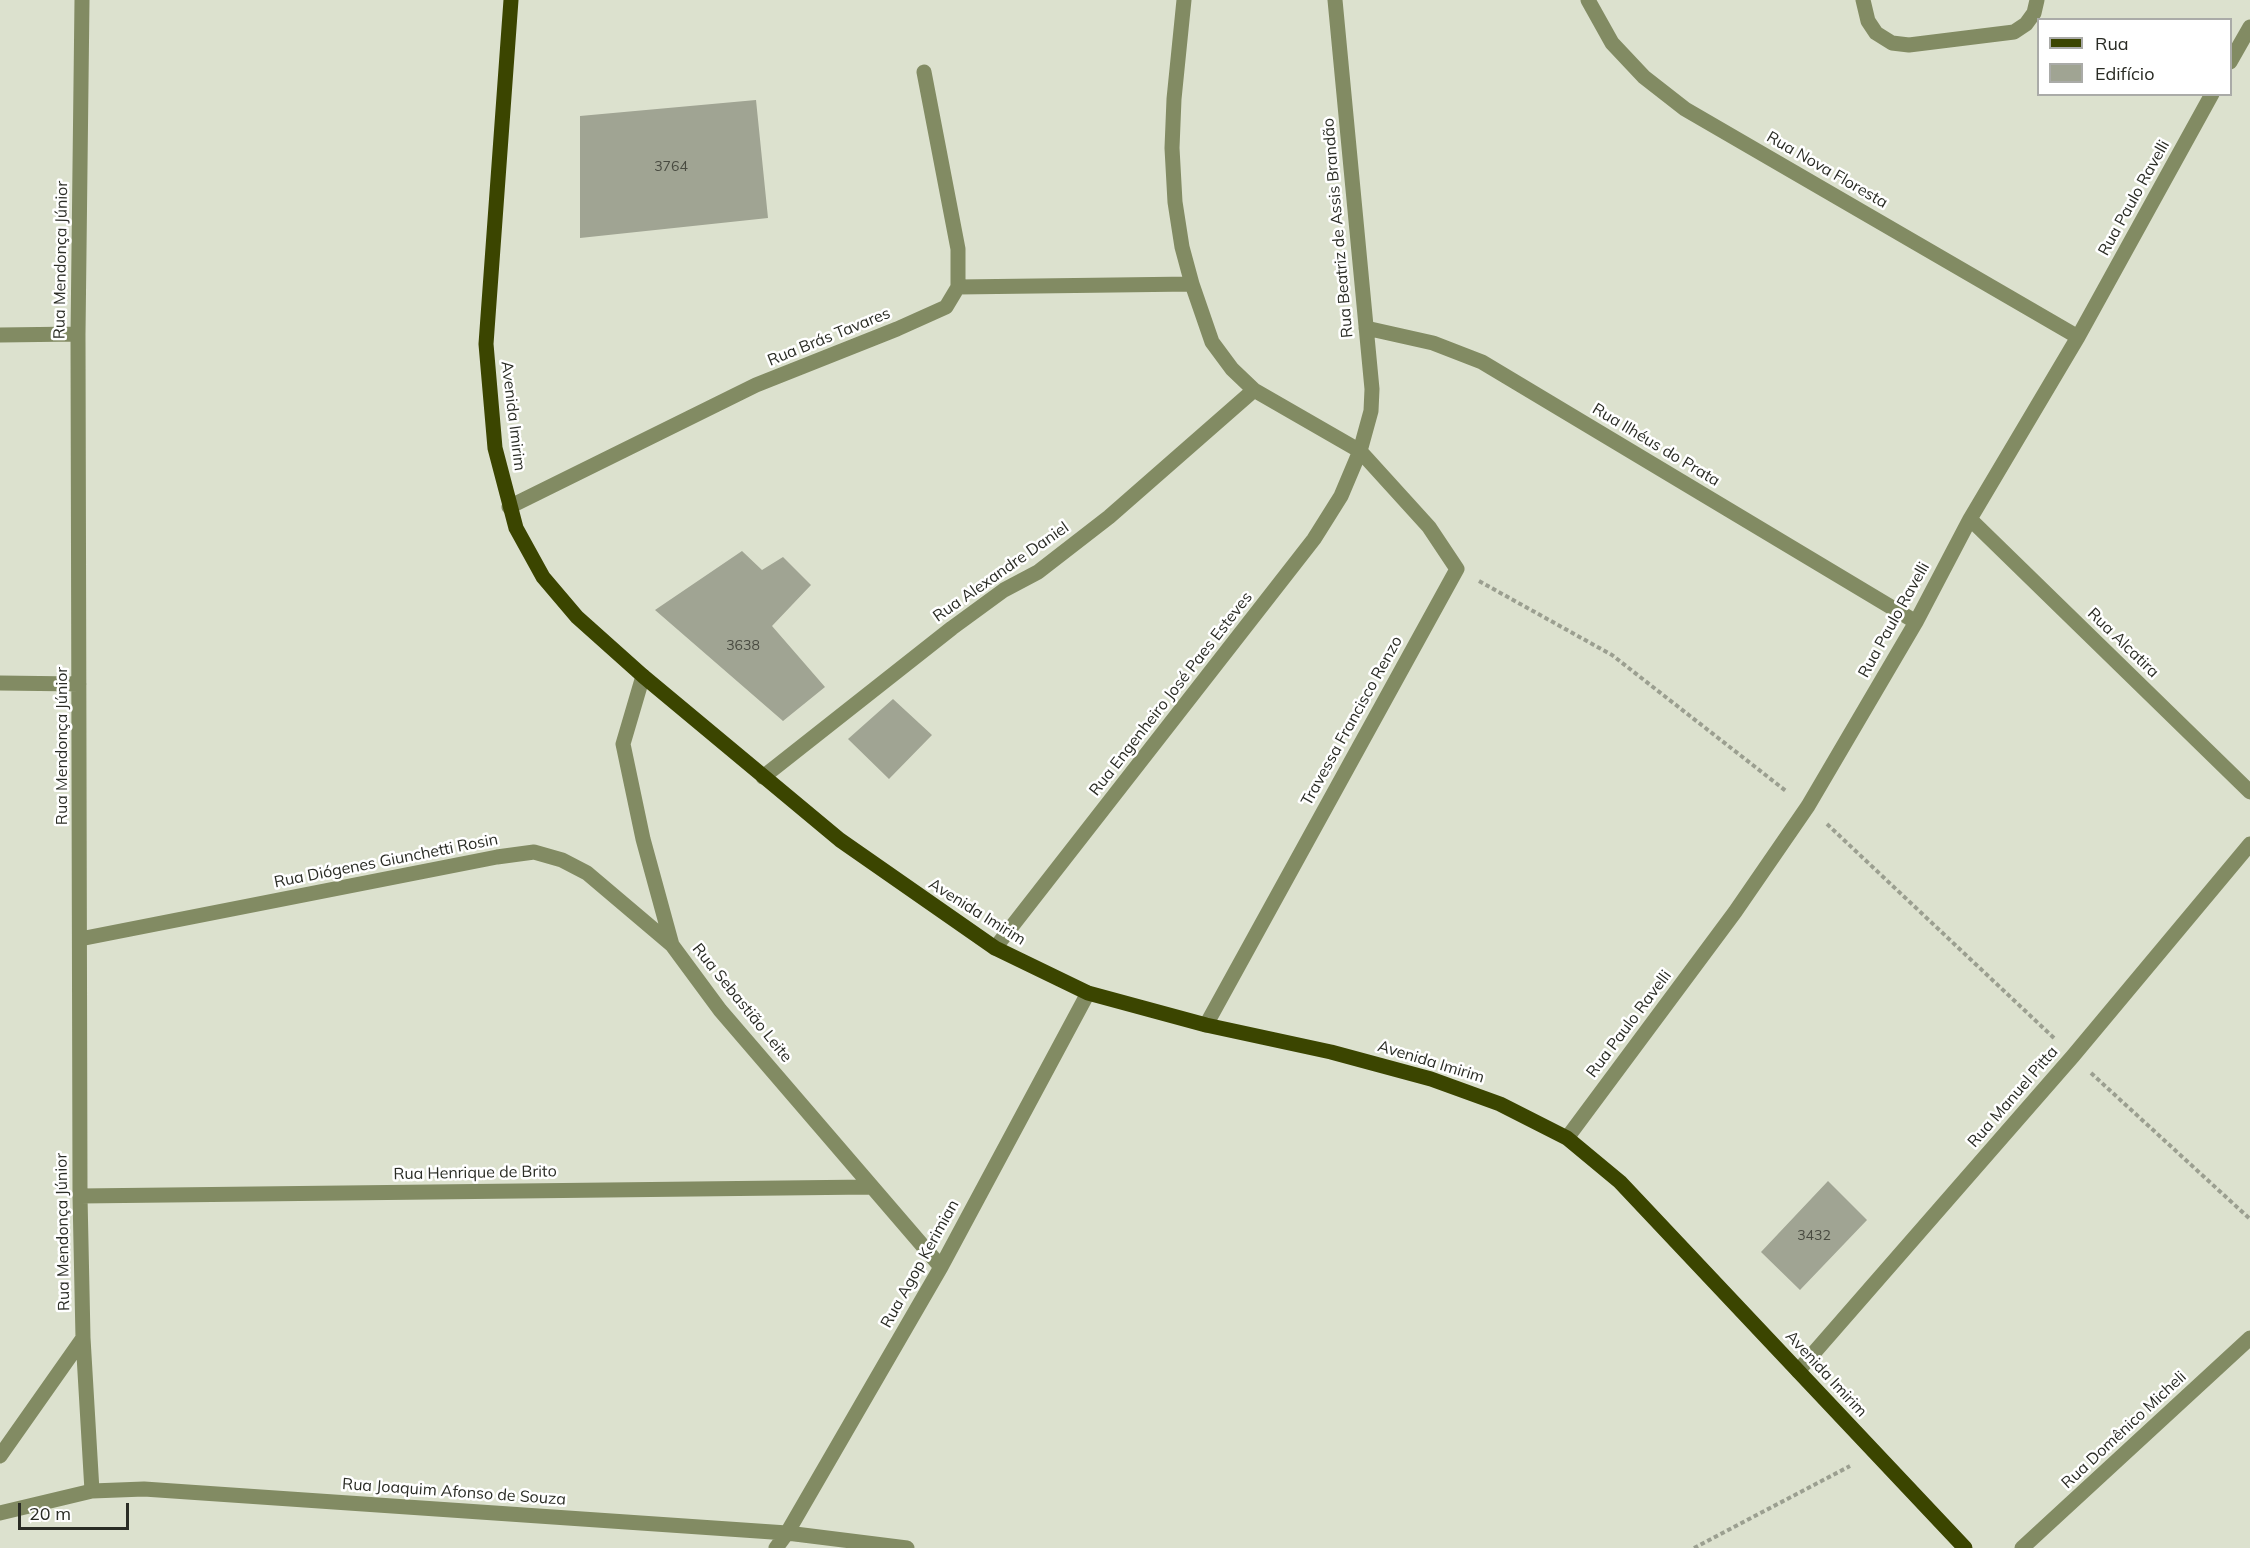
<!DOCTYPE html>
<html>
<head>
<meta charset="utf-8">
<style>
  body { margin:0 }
  #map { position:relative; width:2250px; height:1548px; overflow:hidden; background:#dce1ce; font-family:Mulish,sans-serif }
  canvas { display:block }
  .legend { position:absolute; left:2037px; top:18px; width:195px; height:78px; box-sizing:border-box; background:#fff; border:2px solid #aaaba8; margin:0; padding:8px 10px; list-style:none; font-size:18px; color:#2a2c25 }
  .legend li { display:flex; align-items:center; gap:12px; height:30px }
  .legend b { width:30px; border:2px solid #aaaba8 }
  .scale { position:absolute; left:18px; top:1503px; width:111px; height:27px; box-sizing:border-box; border:3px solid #2a2c25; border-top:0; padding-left:8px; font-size:18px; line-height:21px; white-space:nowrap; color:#2a2c25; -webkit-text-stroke:4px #fff; paint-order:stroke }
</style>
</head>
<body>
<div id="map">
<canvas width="2250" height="1548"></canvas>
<ul class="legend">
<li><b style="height:8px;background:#3b4500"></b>Rua</li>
<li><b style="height:16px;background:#a0a493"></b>Edifício</li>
</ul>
<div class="scale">20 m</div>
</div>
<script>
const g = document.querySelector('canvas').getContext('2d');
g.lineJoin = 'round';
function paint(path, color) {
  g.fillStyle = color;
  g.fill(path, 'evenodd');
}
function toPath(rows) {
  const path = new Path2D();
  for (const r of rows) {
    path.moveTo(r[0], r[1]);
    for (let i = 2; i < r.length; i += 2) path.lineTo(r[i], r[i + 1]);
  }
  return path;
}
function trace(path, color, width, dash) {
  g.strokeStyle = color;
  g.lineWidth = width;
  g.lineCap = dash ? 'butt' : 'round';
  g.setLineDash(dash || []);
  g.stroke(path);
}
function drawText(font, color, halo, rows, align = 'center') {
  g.font = font + ' Mulish,sans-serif';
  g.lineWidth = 5;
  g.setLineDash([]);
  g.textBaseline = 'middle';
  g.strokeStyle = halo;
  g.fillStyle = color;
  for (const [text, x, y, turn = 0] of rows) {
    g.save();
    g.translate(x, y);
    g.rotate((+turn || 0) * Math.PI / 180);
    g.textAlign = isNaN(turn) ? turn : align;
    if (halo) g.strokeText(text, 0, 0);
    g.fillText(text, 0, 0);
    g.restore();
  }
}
paint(toPath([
  [756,100,768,218,580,238,580,116],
  [742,551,762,570,783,557,811,585,772,626,825,687,783,721,655,610],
  [893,699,932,735,889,779,848,739],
  [1828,1181,1867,1220,1800,1290,1761,1252]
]), '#a0a493');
trace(toPath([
  [1479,581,1612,655,1786,791],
  [1827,824,2055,1039],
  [2091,1073,2250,1219],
  [1694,1548,1850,1466]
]), '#9b9f90', 4, [4.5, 3]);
trace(toPath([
  [82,0,78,334,80,1196,83,1338,92,1491],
  [1184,0,1174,99,1172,148,1175,202,1182,247,1192,284,1212,342,1232,369,1254,390,1360,451,1429,527,1457,569,1206,1025],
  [1588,0,1612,43,1644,77,1685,109,2078,337],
  [1863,0,1868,21,1876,33,1892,43,1909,45,2014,32,2026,24,2034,13,2037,0],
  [2230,62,2250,27],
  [958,287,1192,284],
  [1366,328,1433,343,1482,362,1916,622],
  [0,335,78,334],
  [509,507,756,385,897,329,946,307,958,287,958,249,924,72],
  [1970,519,2250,792],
  [643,676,623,744,643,839,672,945,720,1010,941,1267],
  [0,683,79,684],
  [763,777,952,628,1004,590,1038,572,1109,517,1254,390],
  [80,939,497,857,534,852,562,860,587,873,672,945],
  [995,948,1314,539,1341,496,1360,451,1371,411,1372,389,1335,0],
  [1567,1138,1735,912,1808,806,1916,622,1970,519,2078,337,2212,94],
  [80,1196,870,1187],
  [1798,1371,2073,1056,2250,844],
  [0,1456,83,1338],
  [0,1513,92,1491,144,1489,787,1533,907,1548],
  [776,1548,787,1533,941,1267,1088,993],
  [2022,1548,2250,1338]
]), '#828b63', 15);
trace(toPath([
  [511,0,486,344,495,448,516,528,543,577,577,617,643,676,840,840,995,948,1088,993,1206,1025,1331,1052,1431,1079,1500,1104,1567,1138,1620,1182,1965,1548]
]), '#3b4500', 15);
drawText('14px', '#484a40', null, [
  ["3764",671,167],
  ["3638",743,646],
  ["3432",1814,1236]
]);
drawText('16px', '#2a2c25', '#fff', [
  ["Rua Nova Floresta",1827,170,30],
  ["Rua Paulo Ravelli",2134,198,-61],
  ["Rua Beatriz de Assis Brandão",1338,228,-95],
  ["Rua Mendonça Júnior",61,260,-89],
  ["Rua Brás Tavares",829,337,-22],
  ["Avenida Imirim",513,416,83],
  ["Rua Ilhéus do Prata",1656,445,31],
  ["Rua Alexandre Daniel",1001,572,-35],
  ["Rua Paulo Ravelli",1894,620,-61],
  ["Rua Alcatira",2123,643,44],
  ["Rua Engenheiro José Paes Esteves",1171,694,-52],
  ["Travessa Francisco Renzo",1352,721,-61],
  ["Rua Mendonça Júnior",62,746,-90],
  ["Rua Diógenes Giunchetti Rosin",386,861,-11],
  ["Avenida Imirim",977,912,32],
  ["Rua Sebastião Leite",742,1003,51],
  ["Rua Paulo Ravelli",1629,1024,-53],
  ["Avenida Imirim",1431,1062,17],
  ["Rua Manuel Pitta",2013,1097,-49],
  ["Rua Henrique de Brito",475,1173,-1],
  ["Rua Mendonça Júnior",63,1232,-91],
  ["Rua Agop Kerimian",920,1264,-61],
  ["Avenida Imirim",1826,1374,47],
  ["Rua Domênico Micheli",2124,1430,-43],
  ["Rua Joaquim Afonso de Souza",454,1492,4]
]);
</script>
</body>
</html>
